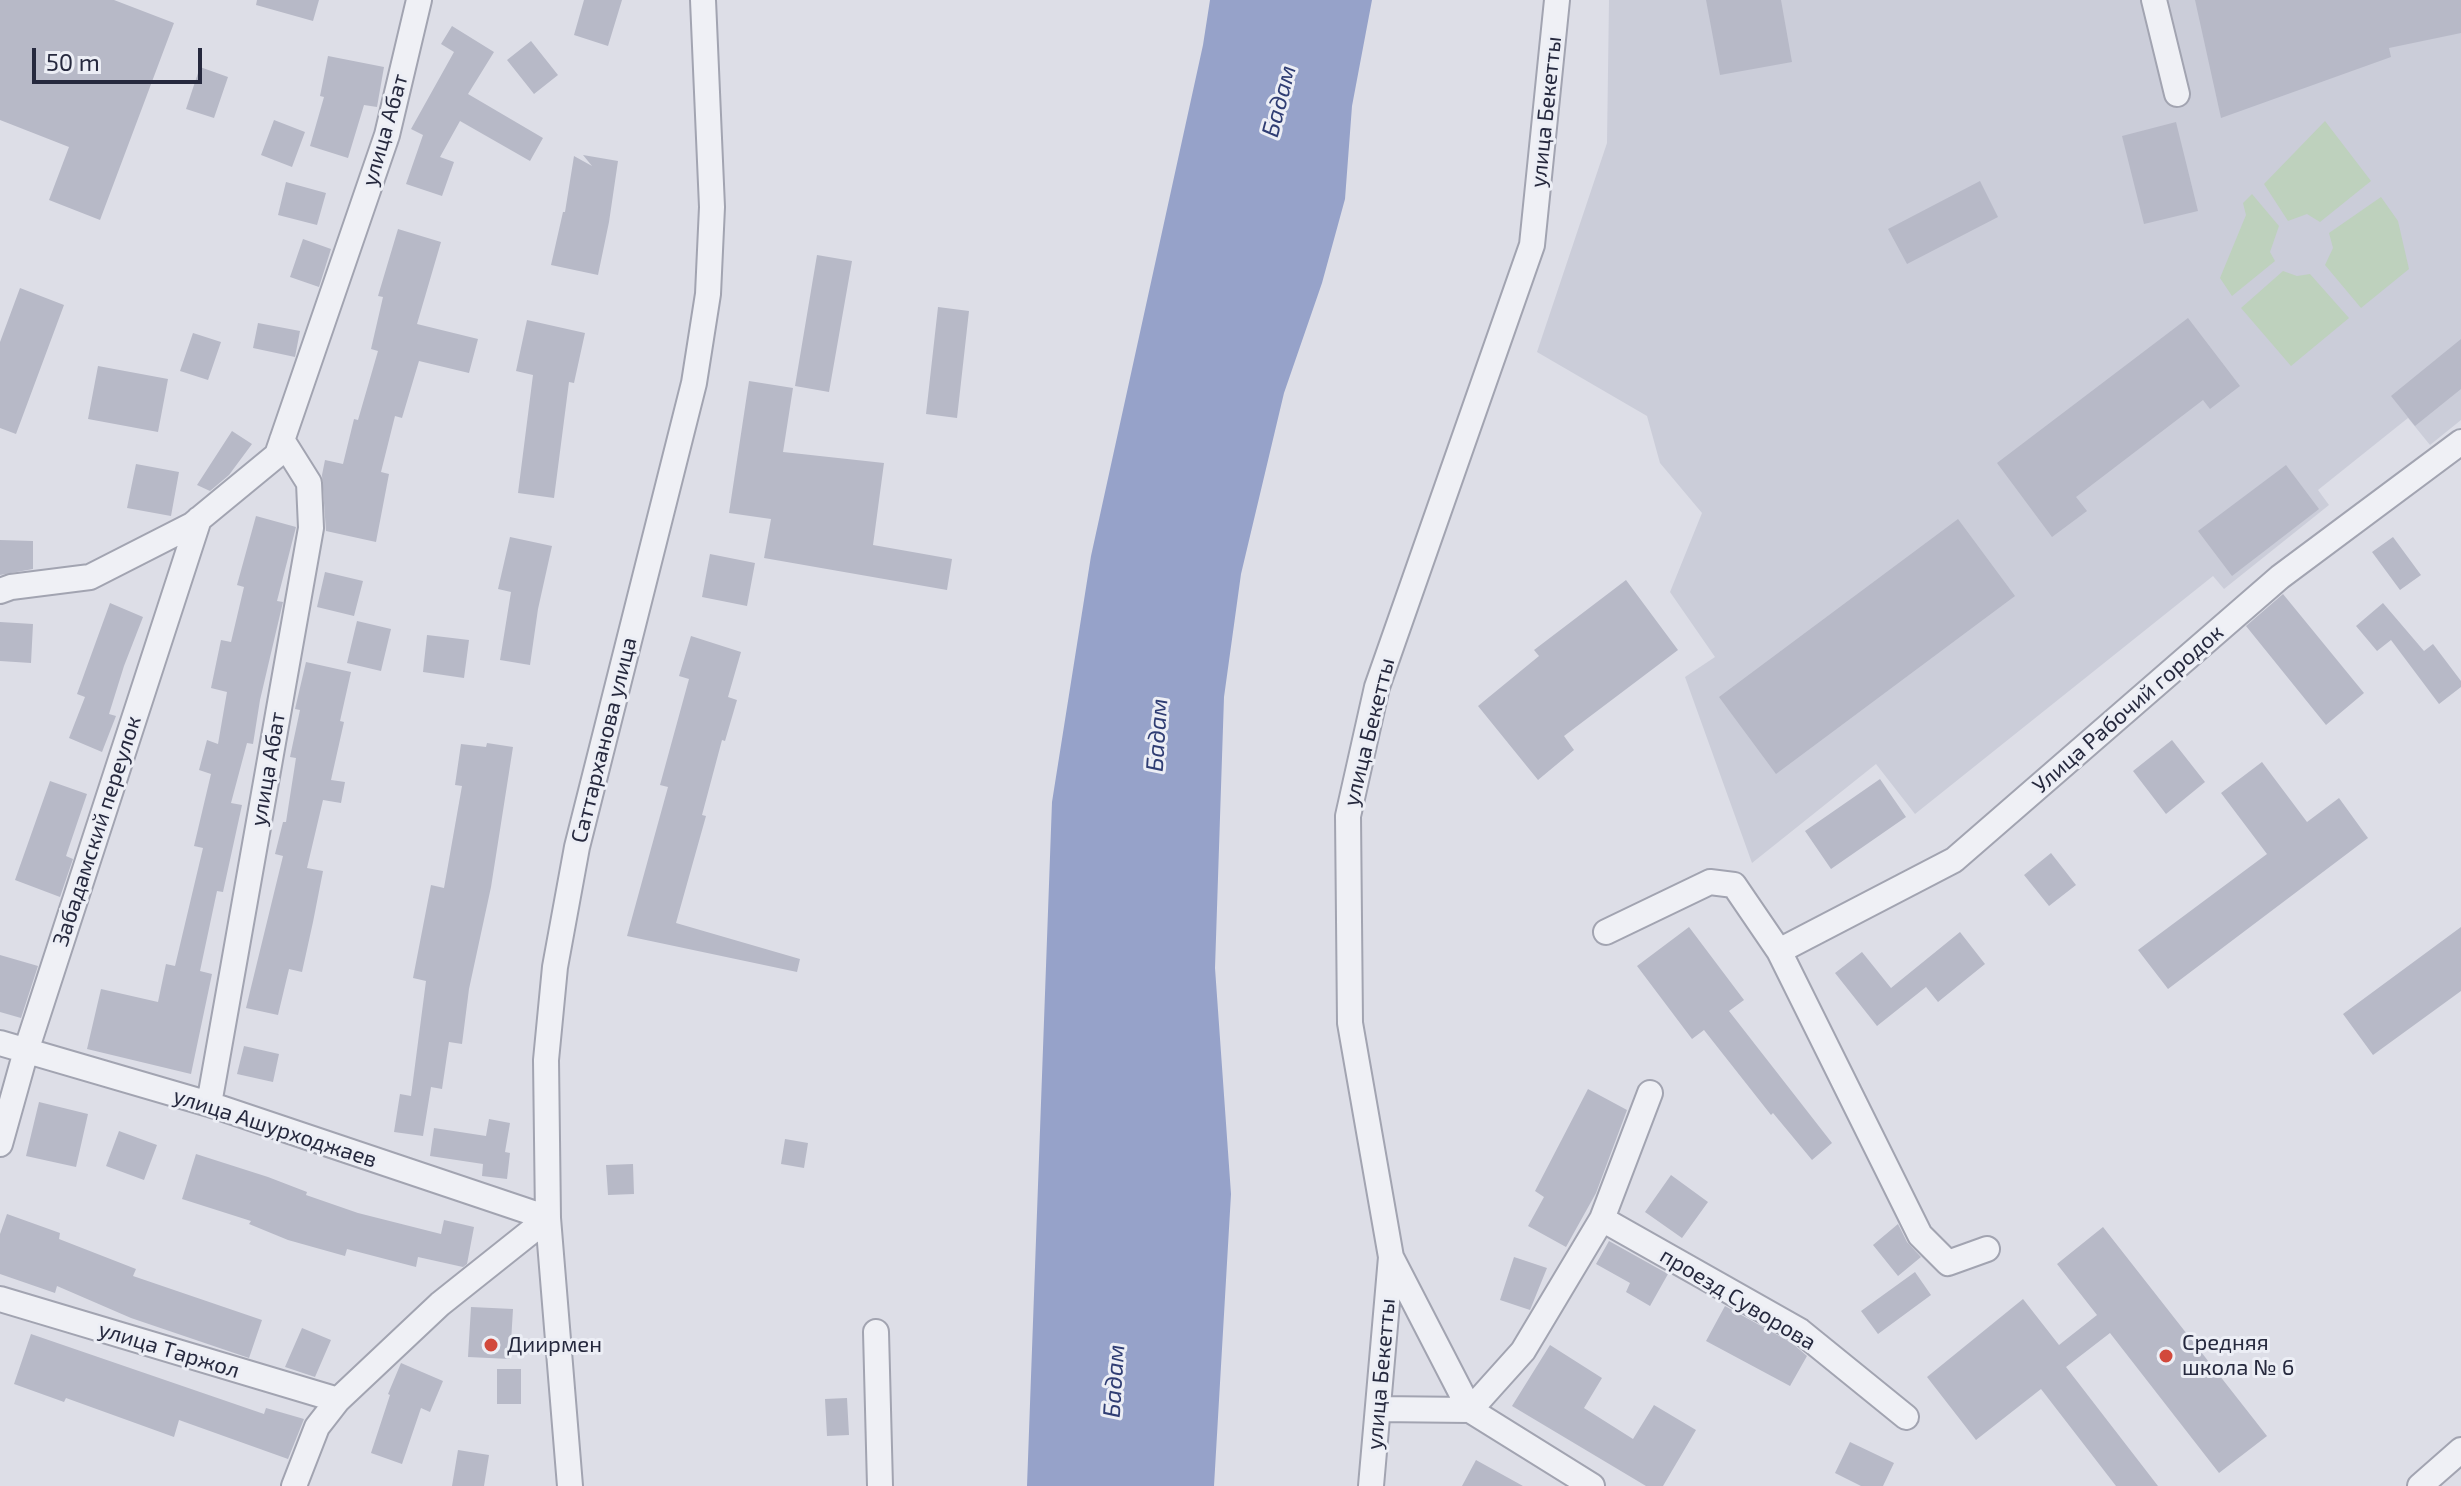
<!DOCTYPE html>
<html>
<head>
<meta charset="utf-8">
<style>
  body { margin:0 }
  #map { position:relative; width:2461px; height:1486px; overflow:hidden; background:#dddee7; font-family:"Exo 2",sans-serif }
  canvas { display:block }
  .scale { position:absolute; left:32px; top:48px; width:170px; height:36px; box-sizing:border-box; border:4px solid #26293e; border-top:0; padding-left:10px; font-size:24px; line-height:28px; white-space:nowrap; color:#26293e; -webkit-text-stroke:6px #eceef5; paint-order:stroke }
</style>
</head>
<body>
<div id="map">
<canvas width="2461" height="1486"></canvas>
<div class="scale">50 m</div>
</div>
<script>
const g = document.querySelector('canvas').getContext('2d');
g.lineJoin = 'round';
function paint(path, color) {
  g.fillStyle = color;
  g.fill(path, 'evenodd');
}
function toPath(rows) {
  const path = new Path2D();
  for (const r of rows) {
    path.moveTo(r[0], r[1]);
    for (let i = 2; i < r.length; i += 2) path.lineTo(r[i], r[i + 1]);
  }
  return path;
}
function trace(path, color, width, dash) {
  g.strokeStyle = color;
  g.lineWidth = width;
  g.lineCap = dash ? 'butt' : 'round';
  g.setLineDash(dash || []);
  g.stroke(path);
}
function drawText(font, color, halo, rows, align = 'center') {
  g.font = font + ' "Exo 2",sans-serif';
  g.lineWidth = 6;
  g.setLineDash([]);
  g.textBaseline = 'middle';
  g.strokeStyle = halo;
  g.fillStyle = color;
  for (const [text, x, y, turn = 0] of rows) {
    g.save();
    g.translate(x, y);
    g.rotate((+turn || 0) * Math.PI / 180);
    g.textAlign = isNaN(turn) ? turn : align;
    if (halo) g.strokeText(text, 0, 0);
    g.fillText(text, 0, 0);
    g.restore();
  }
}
paint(toPath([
  [1609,0,2461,0,2461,420,2430,445,2408,418,2318,490,2329,505,2224,589,2213,576,1915,814,1876,764,1752,863,1685,677,1715,657,1670,592,1702,513,1660,463,1647,416,1537,352,1607,143]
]), '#cbcdd9');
paint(toPath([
  [2325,121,2371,181,2320,222,2307,214,2288,221,2264,184],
  [2252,194,2279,226,2270,252,2275,261,2232,296,2220,278,2246,215,2243,203],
  [2381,197,2398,221,2409,269,2361,308,2325,265,2333,248,2329,233],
  [2283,271,2297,276,2310,274,2349,318,2291,366,2241,308]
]), '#bed1bd');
paint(toPath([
  [1210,0,1372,0,1352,106,1345,199,1322,283,1284,393,1241,574,1224,697,1215,968,1231,1194,1214,1486,1027,1486,1052,802,1091,556,1203,45]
]), '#96a2c9');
paint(toPath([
  [0,0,114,0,174,23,100,220,49,200,69,147,0,120],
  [257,0,319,0,313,21,256,5],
  [584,0,622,0,608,46,574,35],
  [1706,0,1781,0,1792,62,1720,75],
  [2195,0,2461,0,2461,33,2389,48,2391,57,2221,118],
  [452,26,494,52,468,94,543,138,530,161,460,121,440,157,454,162,442,196,406,184,423,135,411,129,454,52,441,44],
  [531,41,558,75,534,94,507,60],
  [328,56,384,67,377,107,364,105,348,158,310,146,324,97,320,96],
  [200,67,228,77,214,118,186,109],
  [274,120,305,132,292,167,261,155],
  [2176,122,2198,211,2144,224,2122,136],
  [583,155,618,161,609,222,598,275,551,265,563,212,565,212,574,156,592,166],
  [1980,181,1998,217,1907,264,1888,229],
  [286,182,326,193,317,225,278,215],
  [398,229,441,242,417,324,478,339,469,373,419,361,402,418,395,416,381,472,389,474,376,542,326,531,322,475,325,460,343,464,354,419,358,420,378,351,371,349,383,297,378,296],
  [303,239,331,249,319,287,290,277],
  [817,255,852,261,829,392,795,386],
  [20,288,64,305,16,434,0,428,0,342],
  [938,307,969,311,957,418,926,414],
  [2188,318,2240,386,2210,409,2203,400,2076,497,2087,511,2052,537,1997,463],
  [527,320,585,333,574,383,569,382,554,498,518,493,533,375,516,371],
  [258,323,300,331,295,357,253,348],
  [193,333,221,342,208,380,180,371],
  [2461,339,2461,389,2415,426,2391,396],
  [98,366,168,379,158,432,88,419],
  [749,381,793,388,783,452,884,463,873,545,952,559,947,590,764,558,771,519,729,513],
  [232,431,252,444,229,475,210,491,197,485],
  [136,464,179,472,171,516,127,508],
  [2286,465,2319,509,2232,576,2198,531],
  [256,516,296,527,277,601,283,602,260,700,253,744,247,743,231,803,242,805,223,892,217,891,200,971,212,974,191,1074,87,1049,101,989,158,1002,166,964,175,966,203,848,194,846,211,774,199,770,207,740,218,744,227,692,211,688,221,640,231,642,244,587,237,585],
  [1958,519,2015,596,1776,774,1719,697],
  [510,537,552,546,538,609,530,665,500,660,511,592,498,589],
  [2393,537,2421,575,2400,590,2372,552],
  [0,540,33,541,33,569,0,575],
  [710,554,755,563,747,606,702,597],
  [325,572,363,581,354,616,317,607],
  [1626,580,1678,650,1564,736,1574,750,1538,780,1478,706,1539,656,1534,650],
  [2283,594,2364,693,2326,725,2246,626],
  [110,603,143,617,124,666,109,714,116,716,102,752,69,738,85,697,77,694],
  [2383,603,2424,651,2433,644,2461,681,2461,687,2439,704,2391,640,2377,651,2356,626],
  [357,621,391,629,381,671,347,663],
  [0,622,33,624,31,663,0,661],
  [427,635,469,640,464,678,423,672],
  [691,636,741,652,728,697,737,700,725,741,722,740,702,815,706,816,676,923,800,959,797,972,627,936,668,787,660,785,689,679,679,676],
  [306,662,351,672,340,721,344,722,331,780,345,782,341,803,323,800,307,868,323,871,313,922,302,972,289,969,278,1015,246,1008,283,856,275,854,283,822,286,822,296,758,290,757,300,710,295,709],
  [2172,740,2205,782,2166,814,2133,771],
  [487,743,513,747,491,887,469,989,462,1044,449,1042,442,1089,431,1087,423,1136,394,1132,400,1094,411,1096,426,981,413,978,431,885,444,888,462,786,455,785,461,744,486,747],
  [2262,762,2307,822,2339,798,2368,838,2168,989,2138,950,2267,854,2221,793],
  [1880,779,1906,817,1831,869,1805,831],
  [50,781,87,794,66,856,73,859,60,897,15,880],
  [2051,853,2076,885,2049,906,2024,875],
  [1689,927,1744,1000,1729,1011,1832,1143,1812,1160,1773,1113,1771,1115,1704,1030,1692,1039,1637,966],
  [2461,927,2461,991,2373,1055,2343,1014],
  [1960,932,1985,964,1938,1002,1926,987,1877,1026,1835,973,1862,952,1891,988],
  [0,955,38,966,21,1018,0,1012],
  [244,1046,279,1054,273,1082,237,1074],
  [1588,1089,1627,1110,1596,1193,1566,1247,1528,1226,1544,1197,1535,1191],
  [39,1102,88,1114,76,1167,26,1156],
  [489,1119,510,1123,505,1152,510,1153,507,1179,482,1176,483,1164,430,1156,434,1128,486,1136],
  [119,1131,157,1145,144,1180,106,1166],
  [785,1139,808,1143,804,1168,781,1164],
  [196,1154,268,1177,307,1192,306,1195,358,1213,441,1234,444,1220,474,1227,467,1264,463,1267,418,1257,416,1267,347,1249,345,1256,288,1240,249,1224,251,1221,182,1199],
  [633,1164,634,1194,608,1195,606,1165],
  [1671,1175,1708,1202,1682,1238,1645,1212],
  [7,1214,60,1233,59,1239,136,1269,133,1276,262,1320,249,1358,131,1318,57,1286,55,1293,0,1274,0,1234],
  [1898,1224,1907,1242,1921,1257,1898,1276,1873,1245],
  [2103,1227,2267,1436,2219,1473,2110,1333,2066,1367,2158,1486,2116,1486,2041,1389,1976,1440,1927,1377,2023,1299,2059,1345,2097,1315,2057,1264],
  [1609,1241,1668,1274,1650,1306,1626,1292,1630,1283,1596,1264],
  [1514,1257,1547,1268,1530,1310,1500,1300],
  [1915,1272,1931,1295,1878,1334,1861,1311],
  [1725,1306,1792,1343,1807,1356,1790,1386,1706,1341],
  [471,1307,513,1309,510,1359,468,1357],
  [302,1328,331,1340,315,1377,285,1367],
  [31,1334,264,1414,266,1408,304,1419,288,1459,179,1420,174,1437,66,1398,64,1402,14,1384],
  [1550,1345,1602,1378,1584,1408,1633,1439,1654,1405,1696,1430,1663,1486,1646,1486,1512,1406],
  [401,1363,443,1381,430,1412,421,1408,402,1464,371,1453,390,1395,388,1394],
  [497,1369,521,1369,521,1404,497,1404],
  [847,1398,849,1435,827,1436,825,1399],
  [1850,1442,1894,1463,1883,1486,1861,1486,1835,1473],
  [458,1450,489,1455,484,1486,452,1486],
  [1476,1460,1523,1486,1462,1486]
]), '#b7b9c7');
const minor = toPath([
  [2154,0,2177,94],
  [0,591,11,587,90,577,192,525,277,455,387,135,419,0],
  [1606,932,1710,882,1734,885,1779,951,1920,1235,1948,1263,1987,1249],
  [1779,951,1954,860,2280,577,2461,442],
  [0,1043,209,1104,548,1218],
  [209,1104,311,528,309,483,282,440],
  [0,1144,26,1051,199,519],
  [1602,1219,1800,1331,1906,1417],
  [1391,1257,1470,1410,1592,1486],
  [0,1299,338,1400],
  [876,1332,880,1486],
  [1378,1409,1470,1410,1523,1351,1602,1219,1650,1093],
  [294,1486,317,1427,338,1400,440,1304,548,1218],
  [570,1486,548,1218,546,1060,555,967,577,847,694,383,708,294,712,207,703,0],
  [1371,1486,1391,1257,1350,1023,1348,816,1377,687,1532,245,1557,0],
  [2420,1486,2461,1450]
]);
trace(minor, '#a2a4b1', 28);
trace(minor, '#eff0f5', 24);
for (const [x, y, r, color] of [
  [491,1345,8,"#d2493c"],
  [2166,1356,8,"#d2493c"]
]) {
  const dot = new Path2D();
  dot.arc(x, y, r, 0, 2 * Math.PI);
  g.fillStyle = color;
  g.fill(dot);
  trace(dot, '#eceef5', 3);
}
drawText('22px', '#26293e', '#eceef5', [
  ["улица Бекетты",1546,112,-84],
  ["улица Абат",385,130,-74],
  ["Улица Рабочий городок",2128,709,-41],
  ["улица Бекетты",1369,732,-76],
  ["Саттарханова улица",604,740,-76],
  ["улица Абат",268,769,-80],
  ["Забадамский переулок",97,831,-72],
  ["улица Ашурходжаев",275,1128,18],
  ["проезд Суворова",1738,1299,31],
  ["улица Таржол",169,1350,17],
  ["улица Бекетты",1381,1374,-85]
]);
drawText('22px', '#26293e', '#eceef5', [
  ["Средняя",2182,1343],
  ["школа № 6",2182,1368],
  ["Диирмен",507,1345]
], 'left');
drawText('italic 24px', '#2f3d73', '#eceef5', [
  ["Бадам",1279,101,-75],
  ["Бадам",1157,735,-86],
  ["Бадам",1114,1381,-86]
]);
</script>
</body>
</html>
